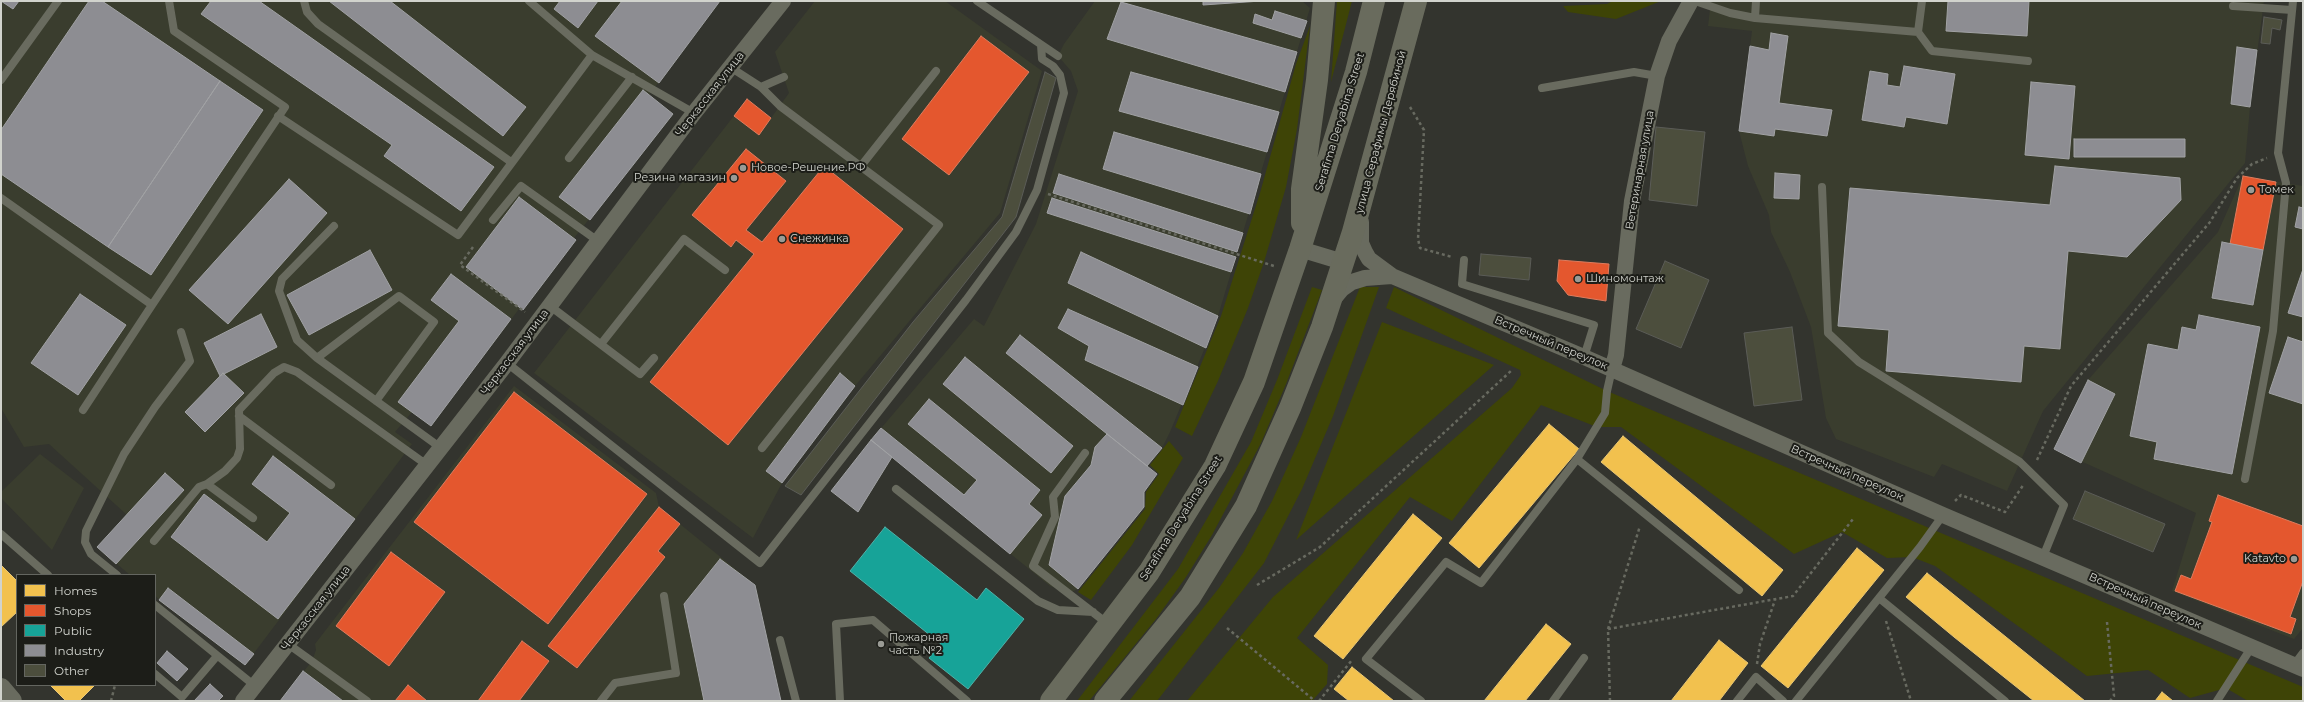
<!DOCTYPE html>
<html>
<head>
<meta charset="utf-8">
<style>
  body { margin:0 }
  #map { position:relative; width:2304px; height:702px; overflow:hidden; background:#33342e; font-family:Montserrat,sans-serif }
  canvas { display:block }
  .frame { position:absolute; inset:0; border:2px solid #d1d3cd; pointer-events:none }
  .legend { position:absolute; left:16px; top:574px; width:140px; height:112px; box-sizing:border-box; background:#1c1d18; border:1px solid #646660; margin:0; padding:5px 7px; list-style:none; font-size:12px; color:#d1d3cd }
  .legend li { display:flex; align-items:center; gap:8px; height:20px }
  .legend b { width:20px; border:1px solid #646660 }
</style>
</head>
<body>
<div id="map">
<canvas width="2304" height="702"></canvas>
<div class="frame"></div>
<ul class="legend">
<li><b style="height:11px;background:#f2c14e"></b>Homes</li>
<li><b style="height:11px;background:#e4572e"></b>Shops</li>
<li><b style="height:11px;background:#17a398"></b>Public</li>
<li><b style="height:11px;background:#8d8d92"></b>Industry</li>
<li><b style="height:11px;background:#4c4e3d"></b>Other</li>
</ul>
</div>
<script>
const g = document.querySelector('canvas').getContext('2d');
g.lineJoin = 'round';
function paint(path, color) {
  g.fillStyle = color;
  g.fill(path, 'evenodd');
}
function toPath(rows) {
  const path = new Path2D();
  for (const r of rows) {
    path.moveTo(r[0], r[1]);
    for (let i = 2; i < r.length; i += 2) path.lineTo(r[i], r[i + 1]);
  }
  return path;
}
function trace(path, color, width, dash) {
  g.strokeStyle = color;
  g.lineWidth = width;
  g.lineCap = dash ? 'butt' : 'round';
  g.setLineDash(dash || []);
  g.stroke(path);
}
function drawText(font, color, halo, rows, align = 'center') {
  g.font = font + ' Montserrat,sans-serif';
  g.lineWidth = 4;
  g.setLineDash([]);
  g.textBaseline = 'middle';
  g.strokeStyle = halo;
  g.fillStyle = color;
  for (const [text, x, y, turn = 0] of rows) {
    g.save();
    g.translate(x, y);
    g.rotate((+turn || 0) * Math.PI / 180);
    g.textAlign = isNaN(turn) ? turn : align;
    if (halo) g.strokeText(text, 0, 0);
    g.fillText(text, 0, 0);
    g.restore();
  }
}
paint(toPath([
  [1,1,720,1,649,95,673,114,574,238,576,240,523,310,520,307,519,309,431,426,412,412,395,432,412,444,245,665,155,596,155,575,130,575,97,547,127,515,49,444,24,447,1,408],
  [815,1,945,1,1042,71,1000,213,855,386,782,483,753,538,534,373,747,99,771,118,789,93,775,52],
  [1095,1,1302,1,1310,8,1218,316,1170,432,1162,448,1147,466,1157,474,1144,492,1144,507,1078,589,1069,593,1050,586,871,440,974,319,984,326,1036,224,1078,91,1071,71,1058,56,1064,44],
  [1711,1,2264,1,2250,107,2245,163,2043,411,2007,491,1942,464,1934,477,1836,439,1826,418,1811,327,1790,272,1771,232,1769,215,1748,166,1739,131,1752,31,1708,26],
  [2243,176,2303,186,2303,628,2294,639,2172,591,2196,513,2054,449,2088,380,2218,232],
  [514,386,656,493,659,507,755,585,781,701,280,701,312,661,316,650,315,644],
  [40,454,84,488,52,550,1,498,1,492]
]), '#3a3d2e');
paint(toPath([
  [1337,1,1352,1,1331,82],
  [1613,1,1661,1,1616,19,1568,12,1563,6,1607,4],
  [1310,26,1297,129,1286,187,1264,262,1248,308,1218,381,1192,436,1175,427,1221,316,1260,193,1296,64],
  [1312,287,1322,290,1286,384,1261,443,1212,535,1186,577,1156,619,1089,701,1077,701,1178,569,1251,442,1277,380],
  [1360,287,1379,287,1333,416,1302,489,1264,563,1157,701,1129,701,1219,588,1243,553,1272,501,1301,437],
  [1394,287,1607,391,2303,687,2303,701,2248,701,2226,688,2190,698,2148,670,2087,676,1935,566,1912,557,1887,558,1842,532,1794,554,1621,427,1597,427,1541,405,1452,521,1410,497,1297,638,1328,665,1327,684,1312,701,1187,701,1273,597,1512,388,1521,375,1520,370,1386,308],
  [1382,322,1494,365,1296,540],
  [1169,441,1183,458,1132,545,1091,600,1078,592,1145,509,1146,492,1159,474,1150,465]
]), '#3e4406');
const homes = toPath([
  [1549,424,1579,449,1479,568,1449,543,1549,424],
  [1623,436,1783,570,1762,596,1601,462,1623,436],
  [1413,514,1442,538,1343,659,1314,636,1413,514],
  [1857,548,1884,570,1788,688,1761,666,1857,548],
  [1,565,17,581,17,612,1,627,1,565],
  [1927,573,2085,701,2034,701,1954,637,1906,597,1927,573],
  [1546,624,1571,644,1525,701,1484,701,1546,624],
  [1719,640,1748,663,1719,701,1671,701,1719,640],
  [1352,667,1394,701,1349,701,1334,689,1352,667],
  [50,685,95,685,79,701,66,701,50,685],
  [2162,692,2173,701,2155,701,2162,692]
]);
paint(homes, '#f2c14e');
trace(homes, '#e8c674', 1);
const shops = toPath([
  [981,36,1029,72,949,175,902,139,981,36],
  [747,99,771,118,759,135,734,116,747,99],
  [746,149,786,181,746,230,762,242,824,166,903,229,728,445,650,382,754,254,736,240,731,247,692,215,746,149],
  [2243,176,2276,182,2263,250,2230,244,2243,176],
  [1559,260,1609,264,1606,301,1568,295,1557,281,1559,260],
  [514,392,647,494,548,624,414,522,514,392],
  [2218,495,2303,526,2303,581,2290,617,2296,619,2291,634,2175,591,2181,575,2191,579,2212,522,2209,521,2218,495],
  [659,507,680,524,658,551,665,557,577,668,548,646,659,507],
  [391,552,445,592,389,666,336,626,391,552],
  [522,641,549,661,519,701,478,701,522,641],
  [408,685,427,701,395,701,408,685]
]);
paint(shops, '#e4572e');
trace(shops, '#de7c5e', 1);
const public = toPath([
  [885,527,977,600,986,588,1024,619,968,689,929,658,941,644,850,571,885,527]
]);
paint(public, '#17a398');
trace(public, '#4fb1a8', 1);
const industry = toPath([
  [1,1,19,1,13,9,1,1],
  [89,1,102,1,220,81,108,247,1,174,1,130,89,1],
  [211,1,259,1,494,167,461,211,384,156,392,145,201,14,211,1],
  [329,1,390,1,526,107,503,136,329,1],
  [560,1,598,1,578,28,554,9,560,1],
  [622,1,720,1,659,83,595,36,622,1],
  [1203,1,1261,1,1203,5,1203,1],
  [1948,1,2029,1,2027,36,1946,31,1948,1],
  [1121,2,1297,52,1285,92,1107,39,1121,2],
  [1275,11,1307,21,1301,38,1253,23,1255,14,1272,20,1275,11],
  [1771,33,1788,36,1779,103,1832,110,1827,136,1775,129,1774,136,1739,131,1750,46,1769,50,1771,33],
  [2237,47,2257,50,2250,107,2231,104,2237,47],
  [1904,66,1955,74,1947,124,1906,117,1904,127,1862,120,1870,71,1888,74,1887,85,1900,87,1904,66],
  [1131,72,1279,112,1267,152,1119,111,1131,72],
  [220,81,263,110,151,275,108,247,220,81],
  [2031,82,2075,86,2069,159,2025,155,2031,82],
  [643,90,673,114,590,220,559,197,643,90],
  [1114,132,1261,174,1250,214,1103,169,1114,132],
  [2074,139,2185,139,2185,157,2074,157,2074,139],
  [2055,166,2180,178,2181,200,2127,257,2068,251,2060,349,2024,346,2021,382,1886,371,1889,330,1838,326,1850,188,2050,205,2055,166],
  [1775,173,1800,175,1799,199,1774,198,1775,173],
  [1059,174,1243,233,1237,252,1053,193,1059,174],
  [289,179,327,213,228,324,189,290,289,179],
  [519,197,576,240,523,310,466,267,519,197],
  [1052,198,1236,257,1231,272,1047,213,1052,198],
  [2299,207,2303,208,2303,229,2295,227,2299,207],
  [2222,242,2263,250,2253,305,2212,298,2222,242],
  [370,250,392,290,309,335,287,295,370,250],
  [1081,252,1218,316,1206,348,1068,283,1081,252],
  [2303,269,2303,317,2288,313,2303,269],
  [451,274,511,319,431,426,398,402,459,321,431,300,451,274],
  [80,294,126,325,78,395,31,363,80,294],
  [1068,309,1198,367,1183,405,1085,360,1089,346,1058,328,1068,309],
  [261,314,277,347,220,376,204,343,261,314],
  [2199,315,2260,327,2232,474,2154,459,2157,442,2130,436,2148,344,2178,350,2182,327,2196,330,2199,315],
  [1020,335,1162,448,1147,466,1006,353,1020,335],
  [2288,337,2303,342,2303,404,2269,393,2288,337],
  [965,357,1073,446,1051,473,943,384,965,357],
  [223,373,244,393,205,432,185,412,223,373],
  [840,373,855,386,782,483,766,471,840,373],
  [2088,380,2115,394,2081,463,2054,449,2088,380],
  [929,399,1040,490,1029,504,1042,515,1010,554,871,440,881,428,964,495,977,480,908,424,929,399],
  [1107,434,1157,474,1144,492,1144,507,1078,589,1049,565,1065,496,1091,465,1095,447,1107,434],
  [871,440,892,457,858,512,831,491,871,440],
  [273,456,355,519,278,619,171,537,204,494,267,542,290,513,252,484,273,456],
  [165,473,184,490,116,564,97,547,165,473],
  [720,559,755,585,781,701,704,701,684,604,720,559],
  [168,588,254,654,245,665,159,600,168,588],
  [167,651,188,669,177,681,157,663,167,651],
  [303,671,343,701,280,701,303,671],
  [210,684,223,696,218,701,194,701,210,684]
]);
paint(industry, '#8d8d92');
trace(industry, '#a1a2a4', 1);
const building = toPath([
  [2264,17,2282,20,2280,30,2272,28,2270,44,2261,43,2264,17],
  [1045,72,1056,78,1016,217,801,495,785,486,913,322,1002,217,1045,72],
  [1656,127,1705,132,1697,206,1649,200,1656,127],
  [1481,254,1531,258,1529,280,1479,275,1481,254],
  [1665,261,1709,280,1681,348,1636,329,1665,261],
  [1792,327,1802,400,1754,406,1744,333,1792,327],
  [2085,491,2165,524,2153,552,2073,519,2085,491]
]);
paint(building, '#4c4e3d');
trace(building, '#5b5c57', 1);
trace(toPath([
  [1410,107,1424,130,1418,239,1420,248,1452,257],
  [1048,194,1274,266],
  [473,247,460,265,525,312],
  [2037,460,2071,386,2210,222,2237,178,2252,164,2267,158],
  [1955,501,1961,495,2005,512,2024,484],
  [1257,585,1320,547,1512,370],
  [1886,621,1911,701],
  [2107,622,2114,696,2110,701],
  [1227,628,1315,701],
  [1608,629,1640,526],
  [1757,664,1760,644,1775,600],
  [111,701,115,685],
  [1319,701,1352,660],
  [1610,701,1608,629,1793,596,1853,519]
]), '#686a60', 2.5, [3, 3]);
trace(toPath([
  [304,1,307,12,318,24,511,162],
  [529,1,592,55,694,113],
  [977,1,1058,56],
  [1695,1,1730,13,1755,18,1918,32,1932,51,2028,61],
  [2233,6,2292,10],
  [1755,18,1756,1],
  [1918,32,1922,1],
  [730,67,761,87,780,106,939,225,762,448],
  [1,80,58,1],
  [761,87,784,77],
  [1542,88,1634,72,1657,76],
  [278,116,458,235,592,55],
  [569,158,632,77],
  [861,166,936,71],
  [1822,187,1828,333,1859,362,2020,462,2064,505,2043,557],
  [1,198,152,305,285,107,174,31,169,1],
  [493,220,521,186,598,241],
  [334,226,282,279,279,291,297,340,317,358,441,448],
  [1464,260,1462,284,1594,325,1584,357],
  [550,306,640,374,654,358],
  [601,344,684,239,725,270],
  [317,358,399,296,434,322,376,401],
  [507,363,760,563,966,300,1016,232,1037,190,1064,93,1060,75,1053,66,1042,59,1041,45],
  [83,410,152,305],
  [239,416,331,485],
  [1085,453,1053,497,1055,517,1033,566,1108,624],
  [1577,459,1739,590],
  [2245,479,2273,331,2286,183,2278,153,2293,1],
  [207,484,253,518],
  [896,489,1038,601,1058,610,1093,612],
  [1,534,48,575],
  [154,541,199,487,207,484,225,471,237,458,240,449,239,410,274,373,284,367,297,372,427,465],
  [117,575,91,554,85,542,86,531,124,454,155,407,190,361,181,332],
  [1879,598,2005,701],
  [155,605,255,686],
  [780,640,796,701],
  [288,644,367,701],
  [2294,665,2303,653],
  [155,674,182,697,217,656],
  [601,701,615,683,676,673,664,596],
  [840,701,836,624,873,620,967,701],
  [1421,701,1366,659,1446,562,1481,583,1577,459,1605,413,1607,391,1612,369],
  [1553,701,1584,658],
  [1737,701,1756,677,1783,701],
  [1796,701,1920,547,1943,515],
  [2217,701,2251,648]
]), '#696b5f', 8);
trace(toPath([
  [1361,222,1361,243,1365,252,1369,259,1392,276,1584,357,1943,515,2303,669],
  [1300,249,1343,262],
  [1332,301,1342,289,1352,282,1365,278,1392,276],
  [1612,369,1616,355,1632,201,1657,76,1669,41,1691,1],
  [243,701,507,363,694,113,783,1]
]), '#696b5f', 16);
trace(toPath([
  [1,688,12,701]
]), '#696b5f', 20);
trace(toPath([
  [1302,223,1302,189,1317,80,1324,1],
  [1051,701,1149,572,1215,466,1254,382,1300,249,1356,72,1374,1],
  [1105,701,1190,597,1246,506,1290,408,1322,327,1353,232,1416,1]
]), '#696b5d', 22);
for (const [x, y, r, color] of [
  [743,168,4,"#9a9b95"],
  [734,178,4,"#9a9b95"],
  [2251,190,4,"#9a9b95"],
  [782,239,4,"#9a9b95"],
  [1578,279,4,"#9a9b95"],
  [2294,559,4,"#9a9b95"],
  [881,644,4,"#9a9b95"]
]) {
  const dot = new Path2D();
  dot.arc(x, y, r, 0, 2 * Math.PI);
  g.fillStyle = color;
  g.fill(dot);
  trace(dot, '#1c1d18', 1.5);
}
drawText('11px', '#d1d3cd', '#1c1d18', [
  ["Черкасская улица",710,94,-52],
  ["Serafima Deryabina Street",1340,122,-73],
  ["улица Серафимы Дерябиной",1381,132,-75],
  ["Ветеринарная улица",1640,170,-80],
  ["Встречный переулок",1551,343,23],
  ["Черкасская улица",515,352,-53],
  ["Встречный переулок",1847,473,24],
  ["Serafima Deryabina Street",1181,518,-58],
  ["Встречный переулок",2145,601,24],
  ["Черкасская улица",316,608,-52]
]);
drawText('11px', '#d1d3cd', '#1c1d18', [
  ["Новое-Решение.РФ",751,168],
  ["Резина магазин",726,178,"right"],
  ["Томек",2259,190],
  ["Снежинка",790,239],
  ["Шиномонтаж",1586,279],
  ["Katavto",2286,559,"right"],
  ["Пожарная",889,638],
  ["часть №2",889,651]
], 'left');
</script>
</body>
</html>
